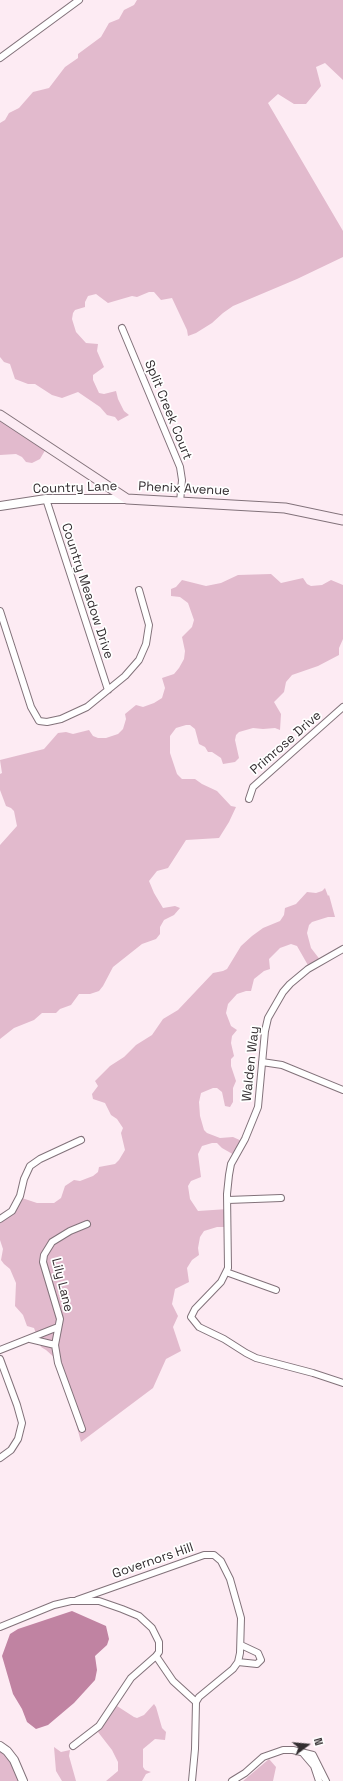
<!DOCTYPE html>
<html>
<head>
<meta charset="utf-8">
<style>
  body { margin:0 }
  #map { position:relative; width:343px; height:1781px; overflow:hidden; background:#fdebf3; font-family:"Space Grotesk",sans-serif }
  canvas { display:block }
  .north { position:absolute; left:287px; top:1725px; width:40px; height:40px; -webkit-text-stroke:3px #fff; paint-order:stroke; rotate:74deg; font-size:11px; font-weight:700; line-height:16px; text-align:center; color:#332d30 }
  .north::after { content:''; display:block; margin:auto; width:14px; height:18px; background:#332d30; clip-path:polygon(50% 0,100% 100%,50% 72%,0 100%) }
</style>
</head>
<body>
<div id="map">
<canvas width="343" height="1781"></canvas>
<div class="north">N</div>
</div>
<script>
const g = document.querySelector('canvas').getContext('2d');
g.lineJoin = 'round';
function paint(path, color) {
  g.fillStyle = color;
  g.fill(path, 'evenodd');
}
function toPath(rows) {
  const path = new Path2D();
  for (const r of rows) {
    path.moveTo(r[0], r[1]);
    for (let i = 2; i < r.length; i += 2) path.lineTo(r[i], r[i + 1]);
  }
  return path;
}
function trace(path, color, width, dash) {
  g.strokeStyle = color;
  g.lineWidth = width;
  g.lineCap = dash ? 'butt' : 'round';
  g.setLineDash(dash || []);
  g.stroke(path);
}
function drawText(font, color, halo, rows, align = 'center') {
  g.font = font + ' "Space Grotesk",sans-serif';
  g.lineWidth = 3.5;
  g.setLineDash([]);
  g.textBaseline = 'middle';
  g.strokeStyle = halo;
  g.fillStyle = color;
  for (const [text, x, y, turn = 0] of rows) {
    g.save();
    g.translate(x, y);
    g.rotate((+turn || 0) * Math.PI / 180);
    g.textAlign = isNaN(turn) ? turn : align;
    if (halo) g.strokeText(text, 0, 0);
    g.fillText(text, 0, 0);
    g.restore();
  }
}
paint(toPath([
  [137,0,343,0,343,80,325,63,316,67,321,86,306,104,294,104,278,94,268,103,343,231,343,257,297,279,233,306,223,313,212,323,196,333,188,336,187,330,172,298,161,300,154,292,149,292,137,297,132,296,108,303,96,294,88,296,85,302,85,307,75,310,73,313,72,319,76,332,86,343,98,344,97,351,104,367,93,375,93,380,99,393,104,394,116,391,118,399,124,411,129,415,118,421,115,417,107,415,100,407,78,392,62,398,52,395,35,384,28,384,15,379,10,364,4,362,0,357,0,123,5,120,9,113,19,108,33,92,49,88,65,67,78,58,78,54,101,37,109,23,119,19,124,10,134,5],
  [0,415,47,447,40,459,32,463,26,462,22,457,16,454,0,455],
  [271,574,281,583,303,578,307,584,311,586,322,585,331,580,343,585,343,639,339,648,339,655,318,666,292,675,286,682,284,692,274,702,281,714,280,730,275,728,263,729,253,728,239,732,236,735,235,740,239,758,235,762,223,764,221,758,212,752,208,752,205,747,199,744,195,729,190,725,186,725,176,728,170,736,170,753,177,774,182,779,195,779,202,784,217,791,231,806,236,807,229,822,219,838,186,840,168,868,157,871,149,881,154,893,163,908,175,906,180,908,174,915,164,920,160,927,160,934,156,939,142,944,113,967,103,986,99,991,90,994,79,994,71,1005,60,1009,56,1013,42,1013,34,1020,14,1028,0,1039,0,845,17,826,14,811,11,808,6,806,0,790,0,774,2,773,0,760,44,749,58,733,66,732,73,734,89,730,93,736,98,738,106,738,118,734,123,729,126,719,125,714,136,705,143,707,154,703,162,698,165,688,162,678,174,674,179,668,184,659,185,651,182,637,192,627,194,620,188,603,180,597,171,596,171,589,176,587,182,580,206,586,221,583,238,575],
  [325,888,328,896,329,895,335,917,328,917,312,922,309,925,307,933,311,948,321,961,309,967,297,946,291,944,280,948,269,959,270,969,264,971,254,979,251,991,246,991,237,994,228,1004,226,1013,231,1026,237,1030,232,1036,231,1043,234,1056,231,1059,231,1066,236,1081,233,1088,233,1102,230,1107,225,1106,222,1092,217,1088,213,1088,201,1093,199,1102,200,1116,204,1130,207,1133,220,1138,233,1137,244,1142,236,1156,222,1148,217,1143,212,1143,202,1146,198,1154,201,1177,191,1181,188,1186,190,1199,198,1211,228,1209,227,1227,217,1227,204,1231,200,1237,198,1248,199,1255,192,1260,187,1268,189,1282,175,1289,172,1304,178,1316,173,1327,181,1351,166,1359,153,1388,81,1442,63,1375,56,1359,46,1350,41,1347,34,1328,27,1326,23,1315,15,1306,16,1283,10,1269,4,1264,1,1260,3,1249,0,1240,0,1217,12,1209,19,1197,37,1203,54,1203,61,1198,65,1186,74,1180,80,1181,93,1176,98,1172,99,1167,115,1164,119,1160,125,1150,121,1133,123,1128,117,1119,111,1115,105,1103,93,1099,92,1094,98,1086,95,1081,110,1066,124,1057,136,1045,152,1035,163,1019,178,1010,213,973,223,971,227,969,241,946,252,936,263,928,280,921,284,915,285,908,296,904,307,892,316,893,322,891],
  [154,1704,156,1707,162,1728,166,1732,165,1740,155,1739,143,1749,143,1767,145,1770,151,1772,146,1774,142,1781,106,1781,118,1771,118,1762,112,1750,98,1732,117,1706,134,1717,137,1718,144,1715],
  [0,1742,4,1744,25,1781,0,1781],
  [54,1747,61,1752,70,1750,69,1756,76,1781,62,1781,56,1771],
  [269,1759,276,1767,273,1781,243,1781]
]), '#e2bacd');
paint(toPath([
  [72,1611,106,1626,109,1639,107,1645,95,1656,97,1670,95,1680,74,1703,48,1725,36,1729,27,1722,22,1709,13,1694,2,1656,10,1634,18,1629]
]), '#c083a2');
const minor = toPath([
  [0,58,79,0],
  [122,328,180,467,182,480,180,502],
  [46,499,108,690],
  [0,611,31,707,39,721,47,722,61,719,87,707,125,676,139,660,146,644,149,625,139,590],
  [249,799,253,787,343,707],
  [343,949,308,969,290,984,283,992,268,1018,265,1031,258,1107,245,1139,231,1164,229,1175,227,1194,228,1268,221,1282,195,1309,191,1317,199,1327,224,1339,246,1353,256,1358,313,1373,343,1383],
  [262,1062,282,1065,343,1090],
  [228,1200,281,1198],
  [0,1219,12,1211,20,1196,24,1179,30,1166,40,1159,81,1140],
  [226,1272,276,1290],
  [30,1339,55,1345],
  [0,1350,58,1327],
  [0,1359,17,1405,22,1423,18,1439,11,1450,0,1458],
  [82,1429,58,1363,55,1345,60,1319,43,1262,44,1255,52,1242,70,1231,87,1224],
  [77,1600,204,1555,214,1555,221,1561,230,1579,241,1618,240,1653,238,1662,233,1669,199,1697,196,1702,195,1749,192,1781],
  [0,1627,54,1605,71,1601,99,1601,122,1609,139,1616,152,1628,159,1642,159,1652,156,1656,173,1681,196,1702],
  [238,1662,257,1664,261,1660,258,1653,241,1645],
  [73,1746,99,1726,131,1678,156,1656],
  [302,1752,314,1766,319,1781],
  [232,1781,245,1773,263,1757,283,1750,293,1750,313,1755,326,1781]
]);
const tertiary = toPath([
  [0,506,46,499,127,499],
  [0,1746,7,1751,14,1760,23,1781]
]);
const secondary = toPath([
  [0,415,127,499,285,508,343,520]
]);
trace(minor, '#82727a', 8);
trace(tertiary, '#82727a', 10);
trace(secondary, '#82727a', 11);
trace(minor, '#fff', 6);
trace(tertiary, '#fff', 8);
trace(secondary, '#fcecf4', 9);
drawText('13px', '#332d30', '#fff', [
  ["Split Creek Court",168,410,68],
  ["Country Lane",75,488,-2],
  ["Phenix Avenue",184,489,3],
  ["Country Meadow Drive",87,591,72],
  ["Primrose Drive",286,743,-41],
  ["Walden Way",251,1064,-84],
  ["Lily Lane",62,1285,76],
  ["Governors Hill",153,1561,-19]
]);
</script>
</body>
</html>
